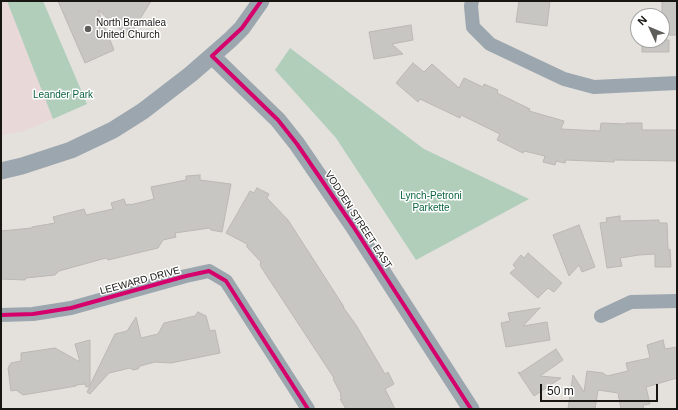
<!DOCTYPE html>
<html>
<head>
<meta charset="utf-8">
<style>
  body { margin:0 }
  #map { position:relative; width:678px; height:410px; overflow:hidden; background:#e4e1dc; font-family:Arial,sans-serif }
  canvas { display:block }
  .frame { position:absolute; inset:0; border:2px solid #181613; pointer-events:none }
  .north { position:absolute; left:630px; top:8px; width:40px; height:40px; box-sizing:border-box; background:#fff; border:1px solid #a3a2a1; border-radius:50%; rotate:314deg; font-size:11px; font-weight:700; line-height:16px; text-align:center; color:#181613 }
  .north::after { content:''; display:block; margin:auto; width:14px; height:18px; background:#5f5d59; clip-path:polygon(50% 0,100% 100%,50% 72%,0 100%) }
  .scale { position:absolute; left:540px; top:384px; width:118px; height:18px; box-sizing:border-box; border:2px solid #181613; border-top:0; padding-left:5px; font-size:12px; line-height:14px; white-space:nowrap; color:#181613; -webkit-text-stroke:3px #fff; paint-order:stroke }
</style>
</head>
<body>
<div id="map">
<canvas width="678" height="410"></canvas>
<div class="frame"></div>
<div class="north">N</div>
<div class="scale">50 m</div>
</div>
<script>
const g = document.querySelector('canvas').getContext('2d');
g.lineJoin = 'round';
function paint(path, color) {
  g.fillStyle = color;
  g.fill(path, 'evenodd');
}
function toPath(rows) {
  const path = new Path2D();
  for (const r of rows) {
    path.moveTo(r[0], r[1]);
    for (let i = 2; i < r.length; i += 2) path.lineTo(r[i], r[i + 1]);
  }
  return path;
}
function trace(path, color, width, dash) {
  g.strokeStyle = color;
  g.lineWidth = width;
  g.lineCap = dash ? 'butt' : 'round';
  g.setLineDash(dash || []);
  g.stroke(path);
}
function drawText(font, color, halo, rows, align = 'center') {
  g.font = font + ' Arial,sans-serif';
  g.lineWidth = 3;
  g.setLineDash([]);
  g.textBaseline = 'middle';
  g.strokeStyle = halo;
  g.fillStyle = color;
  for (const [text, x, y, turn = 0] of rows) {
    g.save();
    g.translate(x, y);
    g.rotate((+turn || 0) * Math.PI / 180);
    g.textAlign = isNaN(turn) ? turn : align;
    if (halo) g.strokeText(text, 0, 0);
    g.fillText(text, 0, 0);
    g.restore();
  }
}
paint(toPath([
  [1,1,7,1,53,119,24,131,1,135]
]), '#e8d8d7');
paint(toPath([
  [7,1,43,1,87,104,53,119],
  [290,48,424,149,529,199,416,260,336,138,275,70]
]), '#b1cebb');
const building = toPath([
  [58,1,151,1,129,37,98,10,114,50,85,63,58,1],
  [519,1,550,1,547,26,516,22,519,1],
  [662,1,677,1,677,35,662,35,662,1],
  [411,25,413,40,392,44,403,54,374,59,369,32,411,25],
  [642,40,669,40,669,52,642,52,642,40],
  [413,63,424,72,432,64,459,88,464,78,483,87,484,84,498,90,497,93,530,109,529,111,564,121,561,129,600,131,601,123,626,124,626,123,642,123,642,130,677,130,677,161,614,160,614,162,566,160,565,163,556,161,555,165,543,162,545,156,524,151,523,153,497,140,500,134,461,115,460,118,420,99,418,102,396,83,413,63],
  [200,175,200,180,231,184,222,232,211,230,209,228,175,233,176,237,163,240,158,248,108,260,106,258,59,271,55,275,26,278,25,280,1,279,1,231,32,228,32,227,55,223,53,217,84,209,86,215,113,209,111,203,124,199,126,205,130,204,130,205,154,199,151,187,186,180,186,176,200,175],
  [257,188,269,194,267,198,288,220,344,307,343,307,356,325,385,374,388,372,394,384,385,389,395,409,346,409,340,399,342,399,340,395,341,394,333,379,334,378,265,273,260,265,261,262,247,247,247,244,226,233,250,191,254,193,257,188],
  [620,216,620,221,659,220,659,223,667,223,668,250,670,249,671,267,655,267,655,254,639,255,620,258,622,266,607,268,600,223,607,222,606,218,620,216],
  [579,225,595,267,582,272,579,265,569,276,553,235,579,225],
  [528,253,562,283,554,292,548,288,538,298,510,273,516,268,513,265,521,255,524,258,528,253],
  [540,308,523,326,547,322,550,340,506,347,501,323,510,321,508,313,540,308],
  [198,312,206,316,210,331,215,330,220,353,171,363,155,362,140,366,138,369,133,370,130,368,109,373,90,394,87,392,90,386,86,387,85,384,76,385,76,386,23,395,16,390,11,391,8,368,11,363,21,361,21,353,55,348,80,362,75,344,90,340,90,385,115,334,127,331,136,317,141,338,158,334,164,323,195,316,198,312],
  [663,340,665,349,677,347,677,378,646,387,650,404,643,405,644,409,621,409,618,393,598,390,595,409,568,409,573,375,584,392,587,371,603,373,607,376,628,371,626,363,650,358,647,345,663,340],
  [556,349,563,360,540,376,561,378,534,396,518,372,520,373,556,349]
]);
paint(building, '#c8c6c2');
trace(building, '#bab7b4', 1);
trace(toPath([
  [472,1,471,6,473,27,490,44,564,79,594,87,677,83],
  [1,315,33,314,71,308,186,276,209,271,226,281,308,409],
  [601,316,631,302,677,301]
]), '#9ba6af', 14);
trace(toPath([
  [212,56,278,120,297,144,353,226,471,409],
  [1,171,22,166,71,150,113,130,143,111,191,74,230,40,242,28,261,1]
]), '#9ba6af', 17);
trace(toPath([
  [261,1,242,28,212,56,278,120,297,144,353,226,471,409],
  [1,315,33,314,71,308,186,276,209,271,226,281,308,409]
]), '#d6006c', 4);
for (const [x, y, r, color] of [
  [88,29,4,"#5f5d59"]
]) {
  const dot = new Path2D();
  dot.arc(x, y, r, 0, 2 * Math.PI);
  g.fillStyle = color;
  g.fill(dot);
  trace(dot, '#fff', 1.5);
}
drawText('10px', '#181613', '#fff', [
  ["North Bramalea",96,23],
  ["United Church",96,35]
], 'left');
drawText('10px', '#0c6440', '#fff', [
  ["Leander Park",63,95],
  ["Lynch-Petroni",431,196],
  ["Parkette",431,208]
]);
drawText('10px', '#181613', '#fff', [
  ["VODDEN STREET EAST",358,220,57],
  ["LEEWARD DRIVE",140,281,-15]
]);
</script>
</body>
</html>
